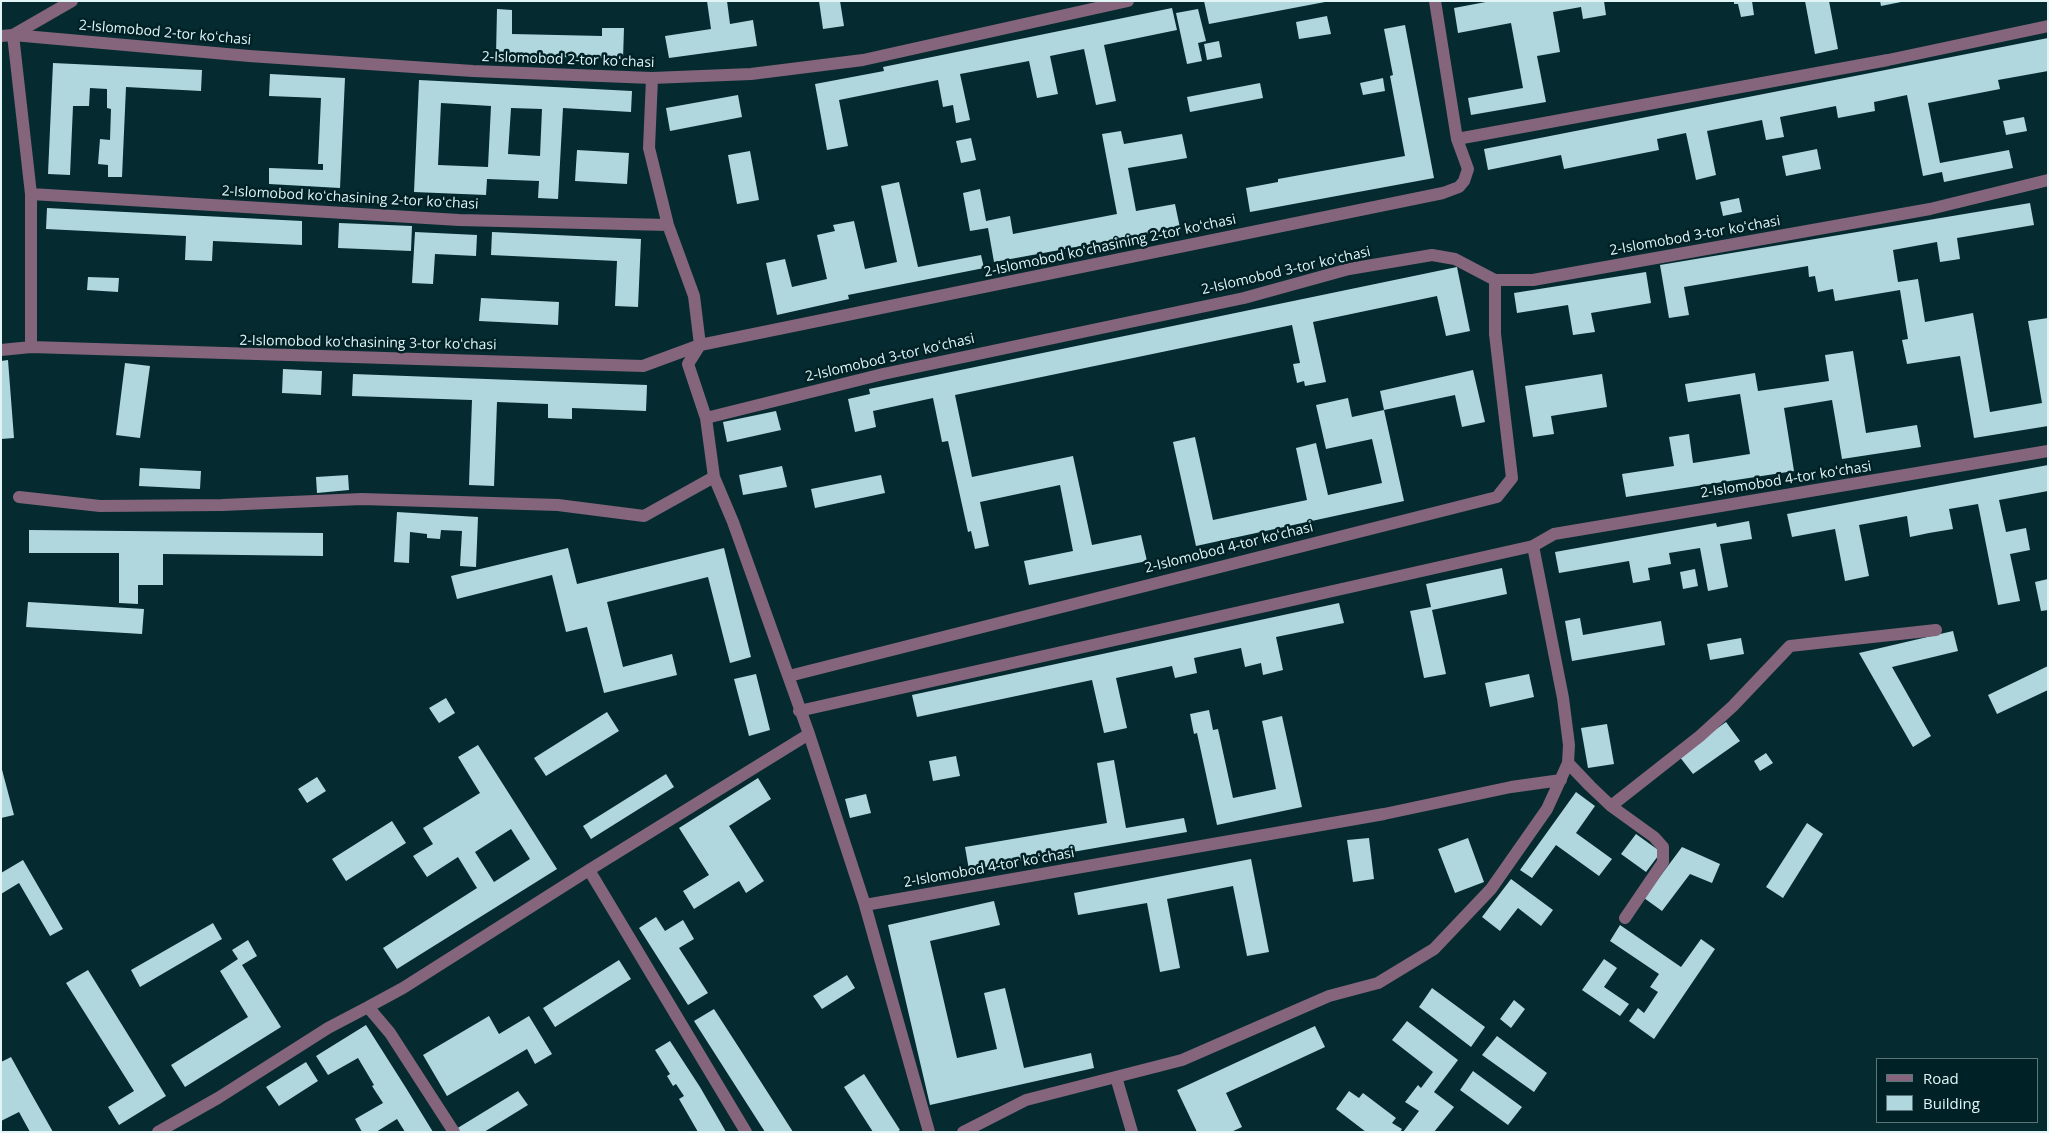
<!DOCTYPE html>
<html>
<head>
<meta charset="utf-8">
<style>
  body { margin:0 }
  #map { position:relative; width:2049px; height:1133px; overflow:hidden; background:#052b30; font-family:"Open Sans",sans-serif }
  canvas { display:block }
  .frame { position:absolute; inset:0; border:2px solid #e1f5f7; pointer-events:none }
  .legend { position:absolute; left:1876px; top:1058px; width:162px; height:65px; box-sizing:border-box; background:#002226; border:1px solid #5a767a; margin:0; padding:6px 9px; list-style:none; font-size:15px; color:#e1f5f7 }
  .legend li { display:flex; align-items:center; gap:10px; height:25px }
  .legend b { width:25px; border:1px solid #5a767a }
</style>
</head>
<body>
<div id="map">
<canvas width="2049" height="1133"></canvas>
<div class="frame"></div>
<ul class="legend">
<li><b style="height:6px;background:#84657c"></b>Road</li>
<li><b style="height:14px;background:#b0d7dd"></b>Building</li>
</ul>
</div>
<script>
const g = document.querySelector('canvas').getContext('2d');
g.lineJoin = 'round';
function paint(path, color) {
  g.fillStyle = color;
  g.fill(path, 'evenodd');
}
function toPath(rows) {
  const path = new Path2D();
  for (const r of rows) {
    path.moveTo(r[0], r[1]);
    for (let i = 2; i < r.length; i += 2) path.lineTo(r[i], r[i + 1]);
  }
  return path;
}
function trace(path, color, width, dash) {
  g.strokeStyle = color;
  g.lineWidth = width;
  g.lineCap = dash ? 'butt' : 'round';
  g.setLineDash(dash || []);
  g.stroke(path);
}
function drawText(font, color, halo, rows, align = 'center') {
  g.font = font + ' "Open Sans",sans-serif';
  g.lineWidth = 5;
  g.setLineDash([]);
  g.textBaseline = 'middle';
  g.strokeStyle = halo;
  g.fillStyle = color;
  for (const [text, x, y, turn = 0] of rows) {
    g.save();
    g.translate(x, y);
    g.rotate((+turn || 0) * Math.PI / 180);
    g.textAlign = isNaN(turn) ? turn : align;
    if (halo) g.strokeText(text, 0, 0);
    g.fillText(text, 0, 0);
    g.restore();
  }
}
paint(toPath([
  [707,1,727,1,730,24,753,20,757,46,669,58,665,36,711,29],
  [819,1,840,1,844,26,823,29],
  [1204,1,1325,1,1325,2,1209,24],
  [1491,1,1604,1,1606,15,1583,19,1581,7,1553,12,1560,52,1537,56,1546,102,1471,115,1468,98,1523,88,1511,23,1458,33,1454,8],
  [1734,1,1752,1,1754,15,1741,17,1738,4,1734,4],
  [1805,1,1829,1,1838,49,1815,54],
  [1880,1,1901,1,1901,2,1881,6],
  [1172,8,1177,30,1104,45,1116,101,1096,105,1084,49,1050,56,1058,94,1037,98,1029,61,960,74,970,120,956,123,953,105,943,107,938,80,839,100,848,146,827,150,815,84,884,71,883,67],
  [497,9,512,10,512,34,602,36,602,28,624,28,623,59,496,55],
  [1198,9,1206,41,1198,43,1202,61,1187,64,1176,13],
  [1327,16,1331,34,1299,39,1296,22],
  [1405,25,1434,178,1250,212,1246,188,1278,182,1278,179,1405,156,1390,76,1393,75,1384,29],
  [2048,38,2048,71,1998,80,2000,89,1928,103,1940,163,2009,150,2013,168,1944,182,1942,172,1923,176,1907,95,1874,102,1875,111,1838,118,1836,106,1780,117,1784,137,1766,140,1762,120,1707,131,1716,175,1696,180,1686,133,1657,139,1659,150,1564,169,1561,155,1488,170,1484,149],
  [1219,41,1222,57,1207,60,1204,44],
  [53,63,202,70,201,91,126,87,122,177,108,177,108,165,98,164,100,139,110,140,111,109,107,108,107,89,90,88,89,106,73,106,70,175,48,174],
  [270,74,345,78,340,188,269,184,269,168,323,170,323,164,318,164,321,98,269,96],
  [1383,78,1385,91,1363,95,1360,83],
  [419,80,632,91,631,112,563,108,558,199,538,198,539,181,487,179,486,195,414,192],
  [441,103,491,106,488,167,438,165],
  [511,108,542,109,540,156,508,154],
  [1260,83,1263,98,1190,112,1187,97],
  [738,95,742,117,670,131,666,108],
  [2024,117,2027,131,2006,135,2003,121],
  [1121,131,1124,144,1182,134,1187,158,1128,168,1136,211,1175,204,1180,228,994,262,988,228,970,231,963,193,980,189,986,221,1010,216,1013,234,1117,214,1102,134],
  [971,138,976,160,961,163,956,141],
  [1817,149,1821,169,1786,176,1782,156],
  [577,150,629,153,627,184,575,181],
  [750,151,759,200,737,204,728,155],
  [899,182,918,267,981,255,984,268,848,295,849,299,777,315,766,263,785,259,792,287,827,279,817,235,835,231,833,225,854,221,865,269,897,262,881,186],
  [1739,198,1742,212,1723,216,1720,202],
  [2030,203,2034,225,1957,238,1960,259,1940,262,1937,242,1893,250,1898,282,1918,279,1925,322,1973,313,1990,412,2042,403,2028,321,2048,318,2048,426,1974,438,1960,356,1907,364,1902,340,1908,339,1900,290,1835,301,1833,289,1818,292,1815,276,1809,277,1808,266,1684,287,1689,315,1669,318,1660,265],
  [47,208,302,221,302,245,213,241,212,261,185,260,186,236,46,229],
  [339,223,412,226,411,251,338,248],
  [415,232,477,235,476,256,435,254,433,284,412,283],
  [492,232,641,239,638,307,615,306,617,261,491,255],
  [1457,267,1470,331,1446,336,1437,296,1313,322,1326,382,1305,386,1304,381,1297,383,1293,364,1300,363,1292,325,955,395,972,477,1073,456,1092,545,1141,535,1147,561,1029,585,1024,561,1073,551,1060,485,980,502,989,546,975,549,971,531,968,532,948,441,942,442,933,398,873,411,876,427,855,432,848,399,870,394,869,389],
  [1646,272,1651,303,1591,313,1595,332,1573,335,1568,305,1517,313,1514,293],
  [88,277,119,278,118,292,87,290],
  [481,298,559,302,558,325,479,321],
  [1853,351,1866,433,1917,425,1921,447,1842,459,1832,400,1784,408,1794,471,1626,497,1622,474,1674,466,1669,437,1689,434,1693,463,1750,454,1740,394,1688,402,1685,384,1755,373,1758,391,1829,381,1825,355],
  [8,360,14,438,1,439,1,361],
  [125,363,150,366,140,438,116,435],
  [283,369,322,371,321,395,282,393],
  [1473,370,1485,422,1462,427,1455,395,1384,410,1380,391],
  [353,374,647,385,646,411,572,408,572,419,548,418,548,404,497,402,494,486,469,485,472,400,352,396],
  [1602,374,1607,407,1551,416,1554,434,1533,437,1525,386],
  [1348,398,1352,417,1384,410,1404,501,1196,546,1173,442,1195,437,1213,520,1307,500,1296,448,1316,443,1328,495,1382,483,1372,439,1326,449,1316,405],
  [776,411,781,430,727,442,723,422],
  [2048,465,2048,491,1999,500,2006,532,2026,528,2030,550,2010,554,2020,601,1998,605,1978,504,1949,509,1953,529,1929,533,1910,537,1907,516,1859,525,1869,576,1845,581,1835,529,1792,537,1787,514],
  [782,466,787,487,743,495,739,475],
  [140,468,201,471,200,489,139,486],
  [348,475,349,490,317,493,316,477],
  [881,475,885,493,815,508,811,489],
  [397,512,478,517,476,567,460,566,462,531,441,530,440,539,427,538,427,534,410,532,409,563,394,562],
  [1749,521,1752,539,1720,544,1728,587,1708,591,1700,548,1669,553,1671,564,1648,568,1650,580,1633,583,1629,561,1559,573,1555,552,1716,523,1717,527],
  [29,530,323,533,323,556,163,554,163,585,138,585,138,604,119,603,119,553,29,553],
  [568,548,577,584,724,548,751,657,730,663,708,577,607,602,623,667,672,654,677,675,604,693,587,627,566,632,552,575,457,599,451,576],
  [1502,568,1507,594,1432,610,1446,674,1424,678,1410,611,1431,607,1426,584],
  [1695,569,1698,586,1683,589,1680,572],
  [2048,579,2048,610,2041,611,2035,582],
  [28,602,144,609,142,634,26,627],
  [1339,603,1344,623,1276,637,1283,670,1263,675,1261,663,1245,667,1241,648,1194,658,1197,673,1175,678,1172,666,1116,678,1127,728,1104,733,1092,680,917,717,912,695],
  [1580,618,1583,635,1661,621,1665,645,1572,661,1565,621],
  [1953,631,1958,651,1892,667,1931,736,1913,747,1859,653],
  [1741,638,1744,654,1710,660,1707,644],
  [2048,666,2048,690,1997,714,1988,695],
  [756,674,770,730,749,736,734,679],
  [1529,674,1534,697,1490,707,1485,683],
  [446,698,455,713,439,723,429,708],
  [1209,710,1213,730,1218,729,1233,798,1276,789,1262,721,1282,716,1302,807,1217,825,1197,733,1194,734,1190,714],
  [607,712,619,731,546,776,534,758],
  [1726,722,1740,741,1693,774,1679,756],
  [1607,724,1614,764,1588,768,1581,728],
  [478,745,557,869,397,969,383,948,477,888,458,857,427,877,413,856,433,844,423,828,480,793,458,757],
  [511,829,530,859,494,882,475,852],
  [1766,753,1773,763,1760,771,1754,761],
  [956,756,960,776,933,781,929,761],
  [1114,760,1126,828,1184,818,1187,832,969,870,965,847,1107,823,1097,763],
  [1,766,14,815,1,818],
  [666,774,674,787,591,839,583,826],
  [317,777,326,791,307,803,298,789],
  [758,778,771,799,729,826,764,881,746,893,739,881,694,909,683,891,709,875,679,828],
  [1576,792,1595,806,1576,833,1612,859,1599,876,1556,845,1532,878,1520,870],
  [866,794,871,813,850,818,845,799],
  [392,821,406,843,346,881,332,859],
  [1807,823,1823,834,1783,898,1766,887],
  [1636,834,1661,852,1646,872,1621,854],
  [1369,838,1374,879,1353,882,1347,840],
  [1468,838,1484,882,1455,893,1438,849],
  [1682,847,1720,864,1712,883,1690,874,1662,911,1644,898],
  [1251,859,1269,952,1247,956,1233,886,1167,899,1180,968,1160,972,1147,903,1078,915,1074,893],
  [23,860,63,929,50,936,19,883,1,894,1,873],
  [1511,879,1553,910,1541,926,1518,908,1500,931,1482,917],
  [994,901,1000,925,930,941,957,1058,997,1049,984,993,1005,988,1024,1068,1091,1053,1094,1068,930,1105,888,925],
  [656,917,665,931,683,920,694,939,679,948,708,993,688,1005,639,928],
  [213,923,222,939,140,987,131,970],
  [1620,925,1681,967,1701,939,1715,949,1654,1039,1629,1021,1638,1008,1644,1013,1658,992,1650,987,1659,974,1610,941],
  [248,940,257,956,242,965,281,1027,185,1087,171,1065,248,1017,220,971,238,959,232,950],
  [1604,959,1617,968,1604,987,1629,1004,1620,1016,1582,990],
  [619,960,631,979,555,1027,543,1008],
  [88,970,166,1096,119,1125,108,1107,134,1091,66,983],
  [847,975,855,988,822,1009,813,996],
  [1432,988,1485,1027,1471,1047,1419,1007],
  [1514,1000,1525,1009,1511,1028,1500,1019],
  [714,1009,745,1057,793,1132,765,1132,694,1021],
  [489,1016,499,1034,529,1016,552,1054,535,1064,527,1049,447,1096,423,1055],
  [1407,1021,1458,1060,1434,1092,1454,1107,1434,1132,1403,1132,1419,1111,1405,1102,1418,1085,1421,1088,1433,1072,1392,1040],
  [366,1025,406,1088,433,1132,405,1132,397,1119,376,1132,362,1132,355,1119,383,1103,372,1086,374,1085,358,1058,328,1075,316,1056],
  [1315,1026,1325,1047,1226,1093,1242,1127,1231,1132,1197,1132,1177,1090],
  [1497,1036,1547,1073,1534,1092,1482,1055],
  [670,1041,700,1087,726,1132,698,1132,679,1099,684,1096,676,1084,673,1086,667,1076,670,1074,655,1050],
  [11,1057,32,1095,53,1132,30,1132,19,1112,1,1121,1,1062],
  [306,1062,318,1081,279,1106,266,1087],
  [1473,1071,1522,1107,1508,1125,1460,1090],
  [864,1074,900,1130,897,1132,873,1132,844,1087],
  [518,1091,528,1105,484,1132,457,1132,456,1129],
  [1349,1091,1359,1098,1363,1093,1396,1118,1392,1123,1402,1129,1400,1132,1366,1132,1336,1109]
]), '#b0d7dd');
trace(toPath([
  [652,78,649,148,668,225,694,296,700,345],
  [1457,139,1888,60,2048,26],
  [31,194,459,220,668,225],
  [700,345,688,364,706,418,714,477,733,522,809,734,865,905,929,1132],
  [31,347,31,194,13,35,72,1],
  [1,350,31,347,643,366,700,345,1443,193,1459,187,1464,181,1468,169,1457,139,1435,1],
  [706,418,883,374,1244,298,1349,269,1432,255,1455,259,1495,280,1533,280,1930,209,2048,180],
  [19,497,100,506,222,505,362,499,558,505,644,516,714,477],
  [1533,546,1554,534,2048,451],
  [789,676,1497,497,1512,478,1495,334,1495,280],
  [799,711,1533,546,1563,698,1569,745,1568,763,1547,809,1491,889,1434,949,1378,983,1329,996,1182,1060,1026,1100,963,1132],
  [1568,763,1590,786,1611,806,1654,837,1663,847,1663,862,1625,918],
  [1611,806,1700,736,1733,706,1790,646,1936,630],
  [589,870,746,1132],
  [865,905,1384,814,1511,787,1561,780],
  [368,1007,403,988,589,870,809,734],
  [1116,1077,1132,1132],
  [158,1132,218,1098,328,1028,368,1007,390,1033,454,1132]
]), '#84657c', 12);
trace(toPath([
  [1,36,13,35,249,56,473,71,652,78,751,74,863,60,1128,1]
]), '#84657c', 12);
drawText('14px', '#e1f5f7', '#002226', [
  ["2-Islomobod 2-tor koʻchasi",165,33,5],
  ["2-Islomobod 2-tor koʻchasi",568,60,2],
  ["2-Islomobod koʻchasining 2-tor koʻchasi",350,198,3],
  ["2-Islomobod 3-tor koʻchasi",1695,236,-10],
  ["2-Islomobod koʻchasining 2-tor koʻchasi",1110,246,-12],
  ["2-Islomobod 3-tor koʻchasi",1286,271,-13],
  ["2-Islomobod koʻchasining 3-tor koʻchasi",368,343,1],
  ["2-Islomobod 3-tor koʻchasi",890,358,-13],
  ["2-Islomobod 4-tor koʻchasi",1786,480,-9],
  ["2-Islomobod 4-tor koʻchasi",1229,548,-14],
  ["2-Islomobod 4-tor koʻchasi",989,868,-10]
]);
</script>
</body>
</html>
